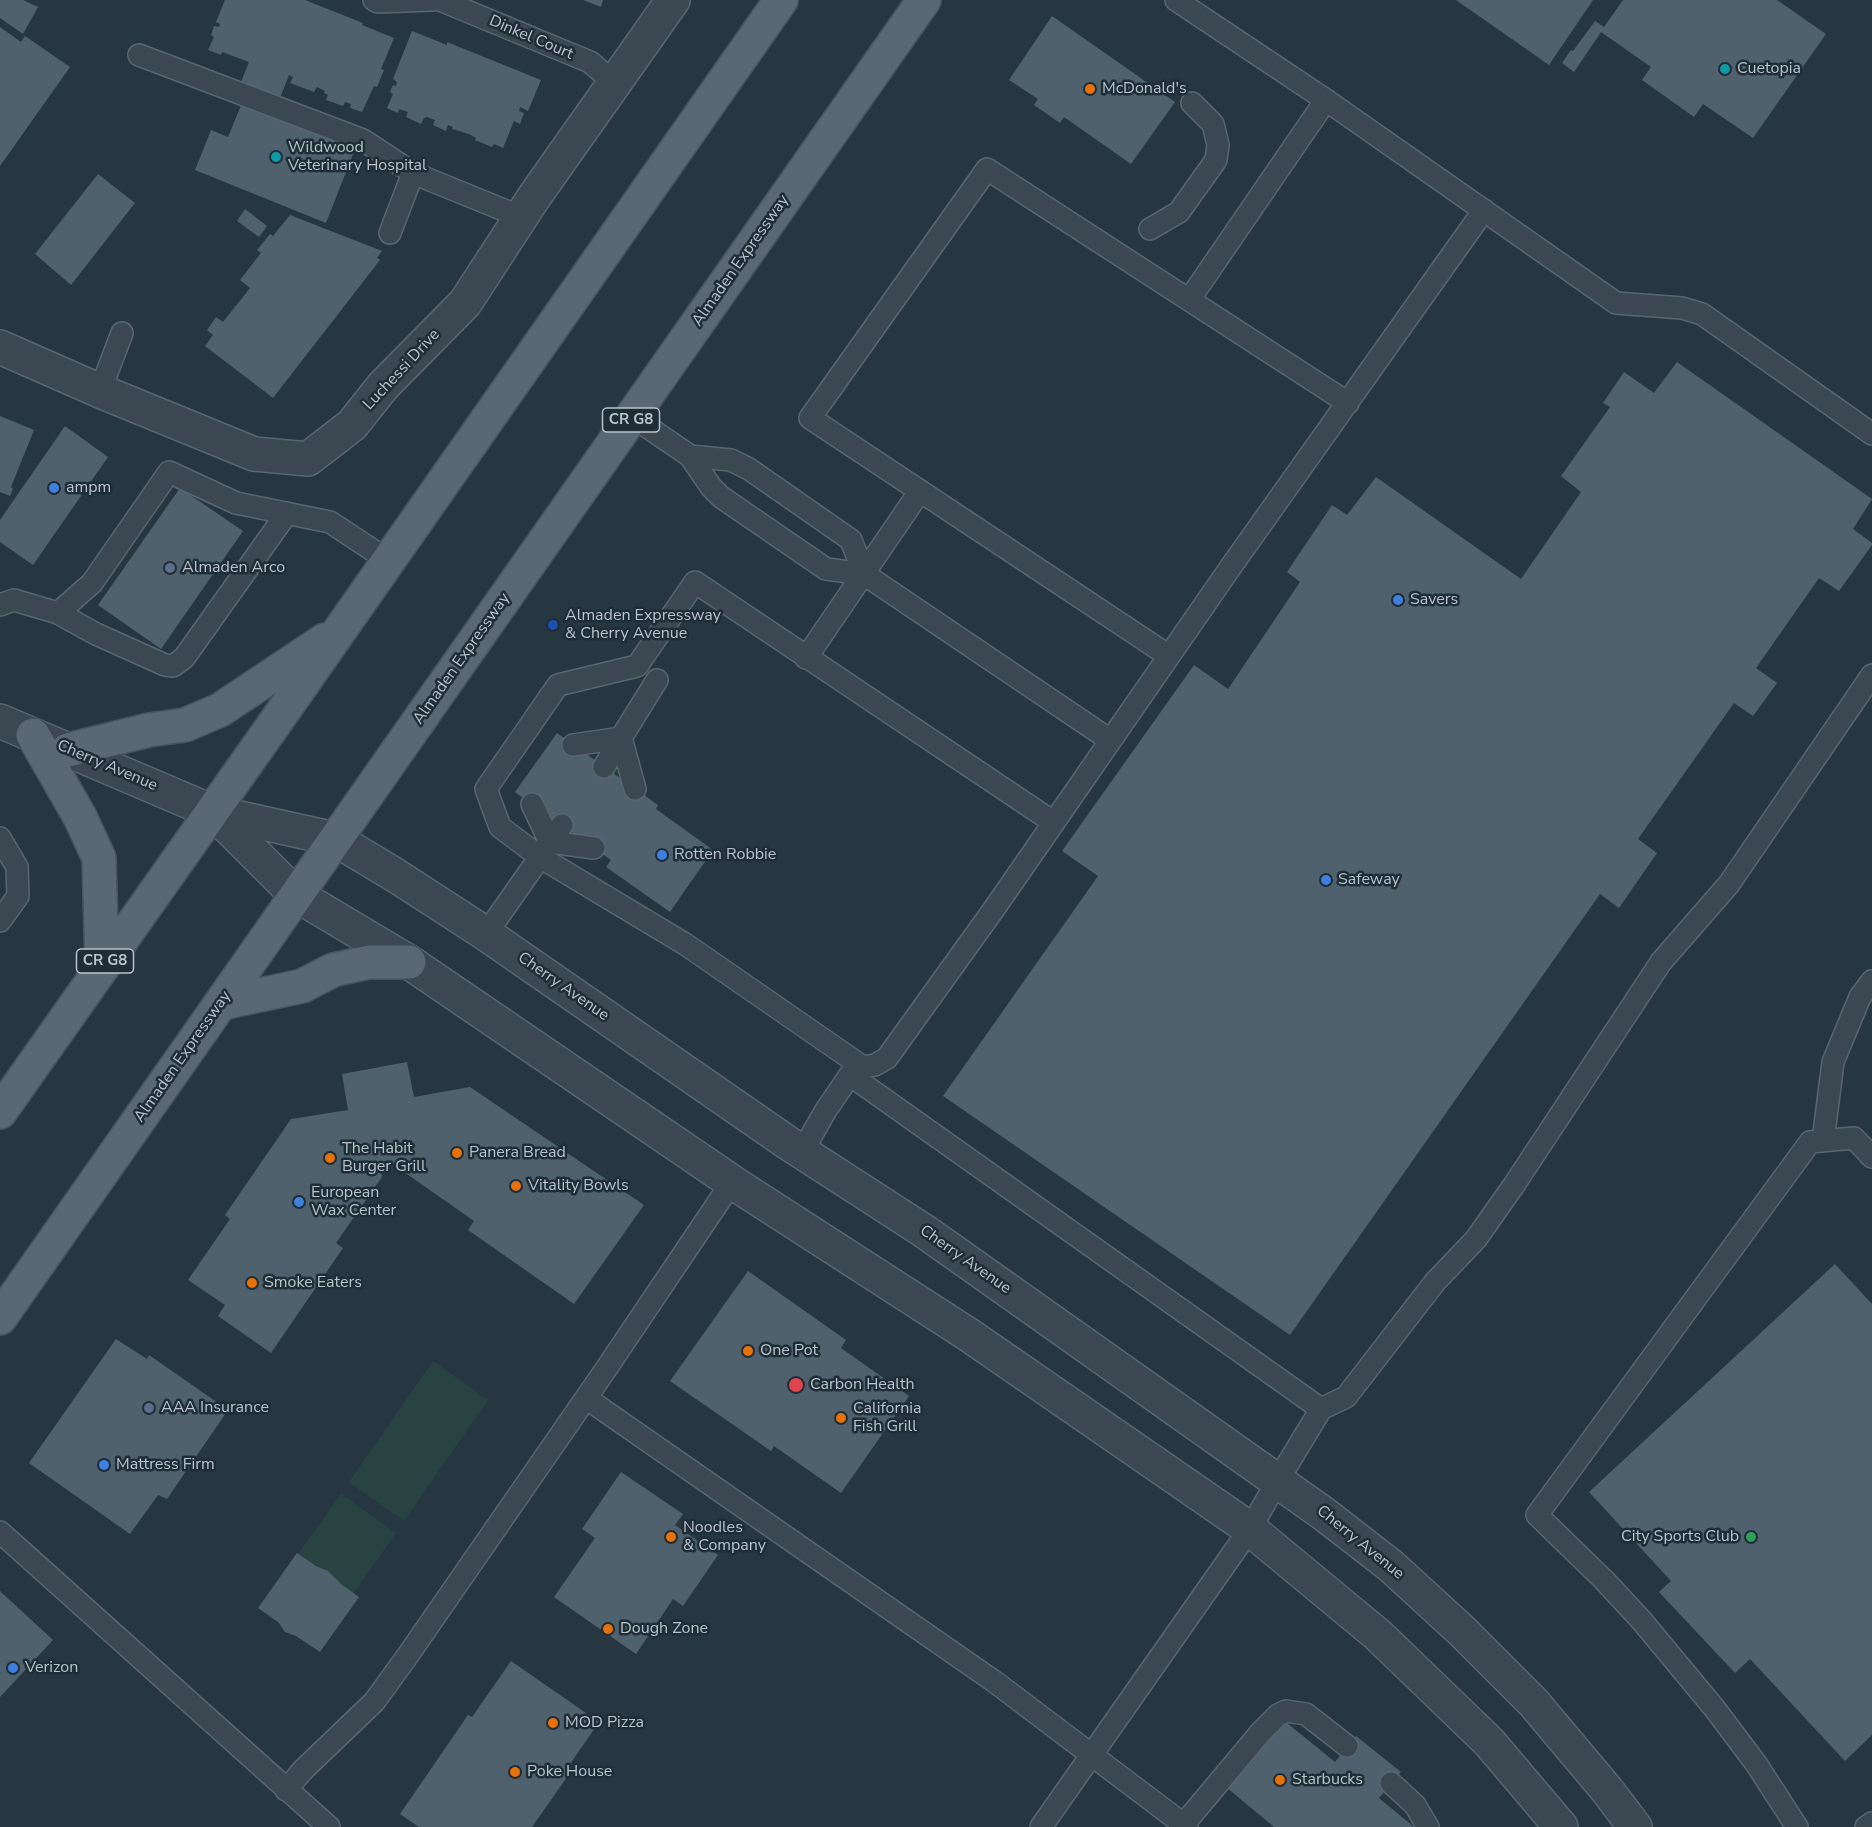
<!DOCTYPE html>
<html>
<head>
<meta charset="utf-8">
<style>
  body { margin:0 }
  canvas { display:block; background:#263742 }
</style>
</head>
<body>
<canvas width="1872" height="1827"></canvas>
<script>
const g = document.querySelector('canvas').getContext('2d');
g.lineJoin = 'round';
function paint(path, color) {
  g.fillStyle = color;
  g.fill(path, 'evenodd');
}
function toPath(rows) {
  const path = new Path2D();
  for (const r of rows) {
    path.moveTo(r[0], r[1]);
    for (let i = 2; i < r.length; i += 2) path.lineTo(r[i], r[i + 1]);
  }
  return path;
}
function trace(path, color, width, dash) {
  g.strokeStyle = color;
  g.lineWidth = width;
  g.lineCap = dash ? 'butt' : 'round';
  g.setLineDash(dash || []);
  g.stroke(path);
}
function drawText(font, color, halo, rows, align = 'center') {
  g.font = font + ' "Nunito Sans",sans-serif';
  g.lineWidth = 5;
  g.setLineDash([]);
  g.textBaseline = 'middle';
  g.strokeStyle = halo;
  g.fillStyle = color;
  for (const [text, x, y, turn = 0] of rows) {
    g.save();
    g.translate(x, y);
    g.rotate((+turn || 0) * Math.PI / 180);
    g.textAlign = isNaN(turn) ? turn : align;
    if (halo) g.strokeText(text, 0, 0);
    g.fillText(text, 0, 0);
    g.restore();
  }
}
paint(toPath([
  [433,1361,488,1400,404,1521,349,1482],
  [341,1494,396,1533,354,1593,298,1554]
]), '#284342');
paint(toPath([
  [0,0,23,0,38,7,23,34,0,18],
  [225,0,305,0,363,23,362,25,394,38,381,69,384,70,377,87,374,86,362,112,350,108,351,104,345,102,343,106,326,100,328,95,324,93,325,91,317,87,314,92,290,83,293,77,289,75,280,98,241,82,249,62,222,52,221,55,208,50,214,37,211,35,214,26,219,27,220,24,216,22],
  [583,0,603,0,601,7],
  [1456,0,1593,0,1549,65],
  [1623,0,1777,0,1826,34,1753,138,1703,104,1694,117,1642,80,1651,67,1601,32,1574,72,1562,63,1571,50,1573,51,1595,21,1604,27],
  [1052,16,1175,102,1131,164,1064,117,1060,123,1034,105,1038,99,1009,80],
  [0,27,21,42,25,36,70,67,0,166],
  [412,31,447,45,447,42,541,80,528,111,520,107,519,111,524,113,520,124,514,121,503,148,494,144,492,147,475,140,476,138,469,134,452,129,453,127,448,125,446,131,433,125,435,120,427,117,424,118,421,124,406,117,408,112,399,109,398,113,387,108,393,94,390,92,393,85,396,86,397,82,393,79],
  [244,98,357,144,326,223,195,170,211,130,228,137],
  [98,174,135,203,71,285,35,254],
  [245,209,267,226,259,237,237,221],
  [290,215,382,251,377,258,380,260,273,398,205,346,213,335,207,330,216,317,223,322,250,288,240,280,261,253,257,250,270,234,273,236],
  [1677,362,1872,499,1853,529,1872,543,1872,545,1839,591,1819,578,1756,668,1777,683,1753,716,1734,703,1638,839,1657,853,1619,908,1600,894,1290,1335,943,1096,1098,876,1062,851,1194,665,1228,689,1300,582,1287,572,1332,505,1347,515,1376,477,1521,579,1581,492,1561,476,1610,407,1603,403,1624,372,1654,393],
  [0,416,34,430,11,487,13,489,10,496,0,492],
  [65,426,108,457,33,565,0,542,0,520],
  [180,488,243,531,161,649,98,605],
  [557,733,658,805,656,809,713,850,670,912,606,867,611,860,515,792],
  [407,1062,414,1097,470,1087,644,1205,574,1304,468,1230,474,1221,404,1172,403,1162,380,1166,382,1177,336,1243,343,1248,271,1353,218,1316,225,1305,188,1280,230,1219,225,1215,291,1119,348,1110,342,1074],
  [1835,1264,1872,1304,1872,1735,1845,1761,1750,1659,1735,1673,1659,1592,1671,1581,1589,1492],
  [748,1271,846,1340,841,1348,909,1396,841,1493,774,1446,771,1451,670,1381],
  [116,1339,147,1359,149,1355,228,1410,167,1499,158,1495,130,1534,29,1463],
  [621,1472,683,1514,675,1525,718,1555,683,1606,673,1599,636,1654,554,1597,595,1538,582,1529],
  [297,1553,316,1566,328,1571,341,1584,359,1597,320,1652,296,1636,285,1632,278,1622,258,1608],
  [0,1591,53,1640,0,1697],
  [511,1661,599,1722,568,1767,572,1770,532,1827,419,1827,400,1814,468,1715,472,1717],
  [1282,1719,1335,1762,1356,1736,1401,1772,1379,1798,1414,1827,1274,1827,1226,1787]
]), '#4f616d');
const service = toPath([
  [374,0,378,2,432,0],
  [440,0,590,62,616,84],
  [1176,0,1326,100,1616,303,1682,308,1702,314,1872,434],
  [139,55,363,140,413,173],
  [1150,229,1179,212,1216,160,1218,145,1213,124,1192,103],
  [390,233,413,173,521,217],
  [1189,300,1326,100],
  [100,391,122,333],
  [633,417,690,456,711,487,721,497,826,569,864,574,1110,740],
  [690,456,731,460,749,469,851,540,864,574],
  [0,605,14,600,58,613,92,583,169,472,236,503,330,522,389,561],
  [58,613,96,634,165,665,173,666,184,658,287,513],
  [1169,656,810,418,987,169,1348,403],
  [806,658,920,491],
  [621,738,635,789],
  [573,745,621,738,657,680],
  [604,767,621,738],
  [532,804,550,842,540,857,500,827,486,789,558,685,637,666,695,582,1053,822],
  [562,825,550,842,594,848],
  [0,838,17,867,18,896,0,921],
  [486,934,540,857,685,944,863,1067],
  [850,1075,1321,1409],
  [1823,1141,1833,1062,1860,997,1872,981],
  [802,1152,826,1110,850,1075,863,1067,875,1065,887,1058,994,909,1230,568,1484,210],
  [586,1398,995,1682,1187,1827],
  [0,1532,329,1827],
  [1391,1783,1415,1805,1428,1827],
  [286,1790,303,1770,374,1702,406,1658,604,1372,732,1182],
  [1184,1824,1261,1732,1278,1715,1286,1711,1306,1714,1347,1746],
  [1041,1827,1250,1529,1278,1480,1321,1409,1346,1397,1435,1282,1476,1239,1514,1185,1661,962,1729,884,1872,675],
  [1797,1827,1757,1765,1715,1709,1642,1621,1604,1580,1537,1515,1810,1142,1854,1138,1872,1157],
  [1866,1827,1872,1823]
]);
const minor = toPath([
  [0,347,100,391,254,454,308,459,352,425,383,386,465,303,534,197,673,0]
]);
const tertiary = toPath([
  [0,721,213,812,335,839,395,875,486,934,788,1143,924,1231,1324,1514,1391,1566,1463,1632,1533,1702,1607,1790,1635,1827],
  [213,812,295,894,409,962,732,1182,969,1335,1250,1529,1378,1635,1489,1742,1561,1827]
]);
const primary = toPath([
  [33,735,80,817,99,858,102,966],
  [68,750,149,730,185,725,220,710,325,640],
  [222,1003,302,986,333,970,369,962,409,962],
  [0,1112,284,710,781,0],
  [0,1318,924,0]
]);
trace(service, '#59666f', 24);
trace(minor, '#59666f', 36);
trace(tertiary, '#59666f', 36);
trace(primary, '#47545e', 36);
trace(service, '#3b4852', 21);
trace(minor, '#3b4852', 33);
trace(tertiary, '#3b4852', 33);
trace(primary, '#596872', 33);
for (const [x, y, r, color] of [
  [1725,69,6,"#0f9aa8"],
  [1090,89,6,"#e8710a"],
  [276,157,6,"#0f9aa8"],
  [54,488,6,"#3f7fe0"],
  [170,568,6,"#5c6f8a"],
  [1398,600,6,"#3f7fe0"],
  [553,625,6,"#1a4fb4"],
  [662,855,6,"#3f7fe0"],
  [1326,880,6,"#3f7fe0"],
  [457,1153,6,"#e8710a"],
  [330,1158,6,"#e8710a"],
  [516,1186,6,"#e8710a"],
  [299,1202,6,"#3f7fe0"],
  [252,1283,6,"#e8710a"],
  [748,1351,6,"#e8710a"],
  [796,1385,8,"#e0444e"],
  [149,1408,6,"#5c6f8a"],
  [841,1418,6,"#e8710a"],
  [104,1465,6,"#3f7fe0"],
  [671,1537,6,"#e8710a"],
  [1751,1537,6,"#2e9e5b"],
  [608,1629,6,"#e8710a"],
  [13,1668,6,"#3f7fe0"],
  [553,1723,6,"#e8710a"],
  [515,1772,6,"#e8710a"],
  [1280,1780,6,"#e8710a"]
]) {
  const dot = new Path2D();
  dot.arc(x, y, r, 0, 2 * Math.PI);
  g.fillStyle = color;
  g.fill(dot);
  trace(dot, '#1f2d37', 2);
}
for (const [x, y, w] of [
  [631,420,57],
  [105,961,57]
]) {
  const box = new Path2D();
  box.roundRect(x - w / 2, y - 12, w, 24, 4.5);
  g.fillStyle = '#1f2d37';
  g.fill(box);
  trace(box, '#b8c3cc', 1.5);
}
drawText('bold 15px', '#b8c3cc', null, [
  ["CR G8",631,420],
  ["CR G8",105,961]
]);
drawText('16px', '#b8c3cc', '#1f2d37', [
  ["Dinkel Court",531,38,23],
  ["Almaden Expressway",741,261,-55],
  ["Luchessi Drive",402,370,-47],
  ["Almaden Expressway",462,659,-55],
  ["Cherry Avenue",107,766,23],
  ["Cherry Avenue",563,987,35],
  ["Almaden Expressway",183,1057,-55],
  ["Cherry Avenue",965,1260,35],
  ["Cherry Avenue",1360,1543,39]
]);
drawText('16px', '#b8c3cc', '#1f2d37', [
  ["Cuetopia",1737,69],
  ["McDonald's",1102,89],
  ["Wildwood",288,148],
  ["Veterinary Hospital",288,166],
  ["ampm",66,488],
  ["Almaden Arco",182,568],
  ["Savers",1410,600],
  ["Almaden Expressway",565,616],
  ["& Cherry Avenue",565,634],
  ["Rotten Robbie",674,855],
  ["Safeway",1338,880],
  ["The Habit",342,1149],
  ["Burger Grill",342,1167],
  ["Panera Bread",469,1153],
  ["Vitality Bowls",528,1186],
  ["European",311,1193],
  ["Wax Center",311,1211],
  ["Smoke Eaters",264,1283],
  ["One Pot",760,1351],
  ["Carbon Health",810,1385],
  ["AAA Insurance",161,1408],
  ["California",853,1409],
  ["Fish Grill",853,1427],
  ["Mattress Firm",116,1465],
  ["Noodles",683,1528],
  ["& Company",683,1546],
  ["City Sports Club",1739,1537,"right"],
  ["Dough Zone",620,1629],
  ["Verizon",25,1668],
  ["MOD Pizza",565,1723],
  ["Poke House",527,1772],
  ["Starbucks",1292,1780]
], 'left');
</script>
</body>
</html>
